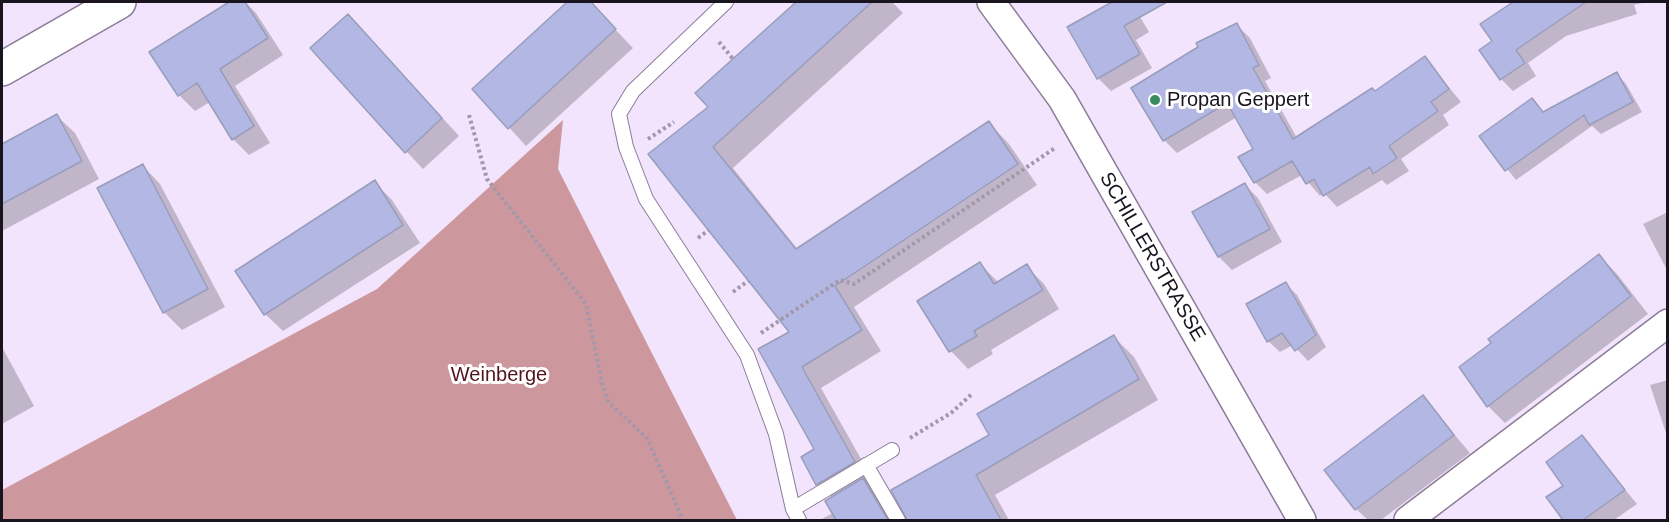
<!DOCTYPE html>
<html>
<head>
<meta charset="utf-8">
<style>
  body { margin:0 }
  #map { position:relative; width:1669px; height:522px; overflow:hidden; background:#f2e4fc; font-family:Arial,sans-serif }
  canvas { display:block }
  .frame { position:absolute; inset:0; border:3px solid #1a141e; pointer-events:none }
</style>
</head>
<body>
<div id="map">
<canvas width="1669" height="522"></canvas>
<div class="frame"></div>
</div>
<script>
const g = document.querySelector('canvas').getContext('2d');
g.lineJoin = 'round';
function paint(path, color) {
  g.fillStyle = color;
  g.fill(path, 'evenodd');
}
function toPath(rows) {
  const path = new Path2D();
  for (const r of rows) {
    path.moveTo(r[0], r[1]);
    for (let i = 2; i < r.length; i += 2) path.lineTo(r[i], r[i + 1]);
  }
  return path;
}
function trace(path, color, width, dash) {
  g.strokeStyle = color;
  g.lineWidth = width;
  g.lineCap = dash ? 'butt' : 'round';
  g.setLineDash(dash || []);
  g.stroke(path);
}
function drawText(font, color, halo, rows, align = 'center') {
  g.font = font + ' Arial,sans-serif';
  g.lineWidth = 6;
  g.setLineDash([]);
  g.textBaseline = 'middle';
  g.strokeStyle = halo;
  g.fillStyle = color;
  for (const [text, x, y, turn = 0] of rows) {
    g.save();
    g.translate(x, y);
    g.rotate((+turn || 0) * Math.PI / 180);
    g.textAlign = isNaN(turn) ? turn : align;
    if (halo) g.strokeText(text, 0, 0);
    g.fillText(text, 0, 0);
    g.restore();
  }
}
paint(toPath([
  [563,120,558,169,737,520,2,520,2,490,377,289]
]), '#cd989d');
paint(toPath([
  [232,2,245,2,256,13,283,55,235,86,270,143,249,155,233,139,210,102,195,111,179,95,151,53],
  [569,2,589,2,633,48,526,146,474,89],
  [798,2,892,2,903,13,733,168,798,250,989,123,1009,144,1037,185,854,307,881,351,821,388,874,482,869,486,883,500,895,520,820,520,833,513,832,498,817,484,816,450,792,332,650,154,710,107,697,94],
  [1115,2,1128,2,1136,10,1149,32,1136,40,1152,68,1111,91,1098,78,1069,28],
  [1516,2,1646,2,1634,5,1637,14,1566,36,1528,63,1536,76,1513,91,1501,79,1494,41,1483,24],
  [1237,25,1250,38,1271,78,1265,81,1297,138,1375,93,1425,58,1461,102,1443,115,1449,125,1401,159,1409,171,1387,185,1382,180,1337,207,1324,193,1320,196,1302,175,1267,194,1255,182,1255,149,1237,117,1177,153,1164,140],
  [365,33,459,136,423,169,406,151],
  [1617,74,1626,84,1642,112,1601,134,1592,126,1516,180,1481,136,1532,100,1545,113],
  [57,116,75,133,99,179,2,231,2,145],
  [143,166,160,184,225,307,182,330,164,312],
  [374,182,392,200,420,243,283,331,265,314],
  [1245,185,1258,198,1282,242,1232,270,1219,257,1195,212],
  [1668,212,1668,272,1643,224],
  [1599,256,1617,274,1648,314,1505,423,1488,406],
  [980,264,998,282,1026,266,1044,284,1059,309,991,350,993,354,968,369,951,351,919,301],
  [1286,284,1297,295,1326,347,1308,361,1293,345,1280,352,1268,341],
  [1113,336,1134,357,1158,400,995,495,1009,520,906,520,908,516,991,436],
  [2,347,34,406,2,424],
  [1668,380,1668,439,1650,385],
  [1423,397,1470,453,1381,520,1368,520,1356,509],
  [1582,437,1637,504,1614,520,1565,520,1548,498,1565,486]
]), '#0003');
const building = toPath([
  [229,2,245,2,268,38,220,69,254,126,232,140,197,83,178,96,149,52,229,2],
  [567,2,591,2,616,29,508,129,472,89,567,2],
  [796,2,872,2,713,147,796,249,989,121,1018,164,835,286,862,330,802,367,855,462,816,485,801,457,814,449,758,349,789,332,648,154,708,107,695,93,796,2],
  [1112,2,1167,2,1124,26,1140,54,1097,79,1067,27,1112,2],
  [1513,2,1586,2,1516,50,1525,63,1500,80,1479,50,1492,41,1480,24,1513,2],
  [348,14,442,118,405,153,310,48,348,14],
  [1237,23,1259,65,1253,68,1293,139,1372,88,1375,91,1425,56,1449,89,1431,102,1438,111,1389,146,1397,158,1373,174,1370,167,1323,196,1314,179,1306,184,1292,161,1254,183,1238,157,1253,149,1227,103,1163,141,1131,88,1198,47,1196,43,1237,23],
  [1617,72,1633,102,1589,125,1584,115,1505,171,1479,136,1532,98,1543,112,1617,72],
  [57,114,82,161,2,204,2,144,57,114],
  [143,164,208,289,163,313,97,188,143,164],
  [375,180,403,225,264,315,235,271,375,180],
  [1245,183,1270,229,1218,257,1192,212,1245,183],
  [1599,254,1631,296,1487,407,1459,367,1491,343,1488,339,1599,254],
  [980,262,994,284,1027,264,1043,290,974,331,977,336,949,352,917,301,980,262],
  [1286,282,1316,335,1295,351,1282,333,1267,342,1246,304,1286,282],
  [1114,335,1139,379,976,475,1001,520,907,520,891,490,989,435,977,414,1114,335],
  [1423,395,1454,435,1355,510,1324,470,1423,395],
  [1582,435,1625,490,1583,520,1563,520,1546,497,1563,486,1546,462,1582,435],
  [863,478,888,520,836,520,825,501,863,478]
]);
paint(building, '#b2b7e4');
trace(building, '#999dbb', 1.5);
const lane = toPath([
  [726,2,633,91,619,114,626,147,646,199,747,355,776,434,793,509,799,520],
  [866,465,898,520],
  [793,509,892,450]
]);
const street = toPath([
  [991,2,1062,99,1302,520],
  [1408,520,1668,323]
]);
const secondary = toPath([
  [2,69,119,2]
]);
trace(lane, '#8c7c98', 16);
trace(street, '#8c7c98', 30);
trace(secondary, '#8c7c98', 36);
trace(toPath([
  [719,42,733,59],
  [469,115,487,179,586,304,603,388,609,403,647,438,683,520],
  [648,139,674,122],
  [698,238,709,230],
  [733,292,748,281],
  [761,333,840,280,854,284,1055,148],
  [910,438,951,413,973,393]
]), '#a398ab', 4, [3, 3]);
trace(lane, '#fff', 14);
trace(street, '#fff', 27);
trace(secondary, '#fff', 33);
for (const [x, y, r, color] of [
  [1155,100,6,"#378a5d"]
]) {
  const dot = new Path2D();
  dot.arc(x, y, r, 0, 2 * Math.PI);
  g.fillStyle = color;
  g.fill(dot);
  trace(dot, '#fff', 2);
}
drawText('20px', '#1a141e', '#fff', [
  ["Propan Geppert",1167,100]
], 'left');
drawText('20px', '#1a141e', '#fff', [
  ["SCHILLERSTRASSE",1152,257,60]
]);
drawText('20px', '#531421', '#fff', [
  ["Weinberge",499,375]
]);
</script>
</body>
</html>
